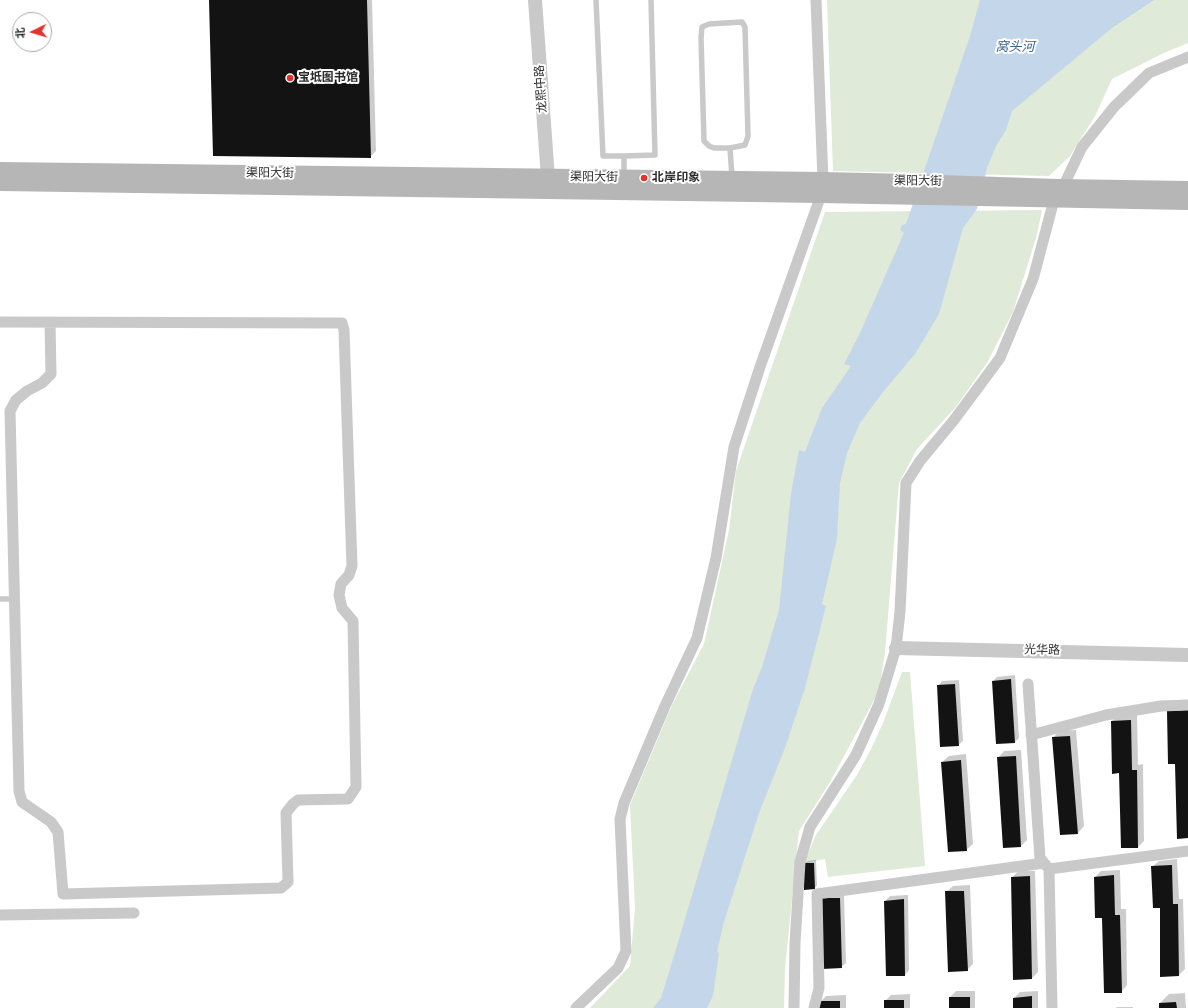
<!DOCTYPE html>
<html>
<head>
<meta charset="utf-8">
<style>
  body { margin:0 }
  #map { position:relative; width:1188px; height:1008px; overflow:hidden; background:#fff; font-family:"Source Sans 3","Noto Sans SC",sans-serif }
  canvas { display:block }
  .north { position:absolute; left:12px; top:12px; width:40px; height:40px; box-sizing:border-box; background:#fff; border:1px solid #ababab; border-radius:50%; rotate:265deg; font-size:11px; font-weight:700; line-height:16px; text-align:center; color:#2c2c2c }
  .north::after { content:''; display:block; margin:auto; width:14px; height:18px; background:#e5312c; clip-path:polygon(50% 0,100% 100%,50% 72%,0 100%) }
</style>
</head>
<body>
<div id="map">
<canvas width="1188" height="1008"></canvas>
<div class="north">北</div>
</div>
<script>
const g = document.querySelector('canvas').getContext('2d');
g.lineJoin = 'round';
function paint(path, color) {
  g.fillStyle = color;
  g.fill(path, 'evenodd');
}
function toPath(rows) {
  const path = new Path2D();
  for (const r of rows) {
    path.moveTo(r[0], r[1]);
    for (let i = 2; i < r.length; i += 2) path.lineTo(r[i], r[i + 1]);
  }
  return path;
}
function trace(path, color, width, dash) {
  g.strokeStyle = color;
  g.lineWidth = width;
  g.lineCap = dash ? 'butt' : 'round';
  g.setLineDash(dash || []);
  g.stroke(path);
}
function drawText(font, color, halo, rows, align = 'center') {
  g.font = font + ' "Source Sans 3","Noto Sans SC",sans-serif';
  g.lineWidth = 4;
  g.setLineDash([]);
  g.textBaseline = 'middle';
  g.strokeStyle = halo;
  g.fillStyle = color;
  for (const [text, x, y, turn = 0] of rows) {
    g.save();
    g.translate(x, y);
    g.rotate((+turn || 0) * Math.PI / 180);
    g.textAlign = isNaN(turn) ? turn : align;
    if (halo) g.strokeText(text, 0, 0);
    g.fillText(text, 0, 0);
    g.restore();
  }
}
paint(toPath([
  [827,0,1188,0,1188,43,1164,53,1112,79,1095,116,1070,156,1049,176,833,171],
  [1042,210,1036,238,1013,312,987,363,955,408,917,449,899,483,885,652,879,691,830,782,799,831,785,968,784,1008,590,1008,630,966,635,908,630,805,672,705,704,644,729,530,736,471,825,212],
  [902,672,910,672,925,866,828,877,825,859,804,863,816,835,857,775,871,749,883,723]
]), '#e0ead8');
paint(toPath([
  [980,0,1154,0,1112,28,1012,111,1006,130,996,146,987,168,977,209,963,228,939,314,915,354,883,392,860,423,847,453,840,483,837,539,822,604,826,606,805,688,785,748,759,813,723,925,717,952,719,953,713,996,707,1008,653,1008,661,998,676,949,753,689,762,667,779,610,791,493,799,450,805,452,822,408,851,366,844,364,859,335,904,233,900,230,902,225,906,224,970,36]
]), '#c4d7ea');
paint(toPath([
  [210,0,372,0,376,151,370,157],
  [1015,675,1019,738,1015,742,993,681,997,677],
  [959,680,963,741,958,745,938,686,942,681],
  [1137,714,1138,765,1143,764,1144,841,1138,847,1122,847,1120,772,1112,721,1118,715],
  [1076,730,1084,826,1078,833,1053,738,1059,731],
  [1021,750,1027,840,1021,846,1004,847,998,758,1004,751],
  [966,754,973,844,966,850,942,762,949,756],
  [1177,859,1179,899,1183,899,1185,969,1179,975,1161,907,1152,867,1159,861],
  [816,860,817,886,814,888,805,863,808,861],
  [1120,870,1121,909,1126,909,1127,985,1121,992,1095,877,1101,871],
  [1018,871,1035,871,1038,972,1032,978,1012,878],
  [970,885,973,964,967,970,946,892,953,886],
  [844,894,846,963,841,967,821,899],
  [908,895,909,970,905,975,885,901,890,896],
  [956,991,975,991,975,1008,950,1008,950,997],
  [1038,991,1038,1008,1014,1008,1014,998,1020,992],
  [1185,993,1186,1008,1160,1008,1160,1003,1169,994],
  [910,994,910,1008,885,1008,885,1001,891,995],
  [846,995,846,1008,820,1008,820,1002,826,996],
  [1117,1007,1133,1007,1133,1008,1116,1008]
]), '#0003');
paint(toPath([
  [209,0,367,0,371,158,213,156],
  [1011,679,1015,743,996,744,992,681],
  [955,684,959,746,940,747,937,685],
  [1188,710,1188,838,1177,839,1175,764,1168,764,1167,711],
  [1131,720,1132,770,1137,770,1138,848,1121,848,1119,773,1112,774,1111,721],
  [1070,736,1078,834,1060,835,1052,737],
  [1016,756,1021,847,1003,848,997,757],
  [961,760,967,851,948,852,941,762],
  [804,863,814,863,815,889,804,890],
  [1172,865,1173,904,1178,904,1179,976,1160,977,1160,908,1153,908,1151,866],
  [1114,875,1115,915,1120,915,1122,993,1104,993,1102,918,1095,918,1094,877],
  [1030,876,1032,979,1013,980,1011,877],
  [945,891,964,891,968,971,948,972],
  [820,898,840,898,842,968,822,969],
  [904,899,905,976,886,976,884,901],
  [1032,996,1032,1008,1013,1008,1013,998],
  [949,997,970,997,970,1008,949,1008],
  [884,1000,904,1000,904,1008,884,1008],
  [819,1001,840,1001,840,1008,819,1008],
  [1176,1002,1177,1008,1159,1008,1159,1003]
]), '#131313');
trace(toPath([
  [596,0,603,156,624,156,624,176],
  [730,148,714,148,709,146,704,141,701,38,702,27,709,24,742,22,745,27,748,136,745,145,730,148,732,177],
  [624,156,655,155,651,0],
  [0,599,15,599]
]), '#c9c9c9', 5.5);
trace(toPath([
  [816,0,823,180],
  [1063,187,1082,147,1114,107,1149,73,1188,57],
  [0,322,342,323,344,330,352,566,349,575,341,584,339,595,342,608,353,621,356,787,348,799,298,800,293,804,286,813,288,882,281,888,63,894,58,832,51,822,22,802,19,791,10,411,16,400,27,391,42,383,51,374,50,322],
  [1028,684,1040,858,1049,869,1052,1008],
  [1031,735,1106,715,1161,706,1188,705],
  [1049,869,1188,851],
  [0,915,134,913],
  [576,1008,618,968,626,951,620,819,624,803,665,706,697,638,716,558,734,447,760,367,821,195],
  [794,1008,795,943,800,862,810,827,856,755,879,704,896,648,900,612,906,483,920,461,954,420,1000,358,1033,279,1054,200],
  [814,1008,819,988,817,894,1044,863]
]), '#c9c9c9', 11);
trace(toPath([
  [535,0,548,178],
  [896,648,1188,655]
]), '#c9c9c9', 14);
trace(toPath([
  [0,170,823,180,911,182,1058,187,1188,189],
  [0,183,821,195,1188,202]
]), '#b6b6b6', 16);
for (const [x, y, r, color] of [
  [290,78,4,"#e5312c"],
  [644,178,4,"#e5312c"]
]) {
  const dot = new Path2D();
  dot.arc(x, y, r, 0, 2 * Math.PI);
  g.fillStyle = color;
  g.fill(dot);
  trace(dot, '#fff', 1.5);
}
drawText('bold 12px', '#2c2c2c', '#fff', [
  ["宝坻图书馆",298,78],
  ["北岸印象",652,178]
], 'left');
drawText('12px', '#2c2c2c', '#fff', [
  ["龙熙中路",542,89,-94],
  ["渠阳大街",270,174,1],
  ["渠阳大街",594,178,1],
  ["渠阳大街",918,182,1],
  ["光华路",1042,651,1]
]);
drawText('italic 13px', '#3b648d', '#fff', [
  ["窝头河",1015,48]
]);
</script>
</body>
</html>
